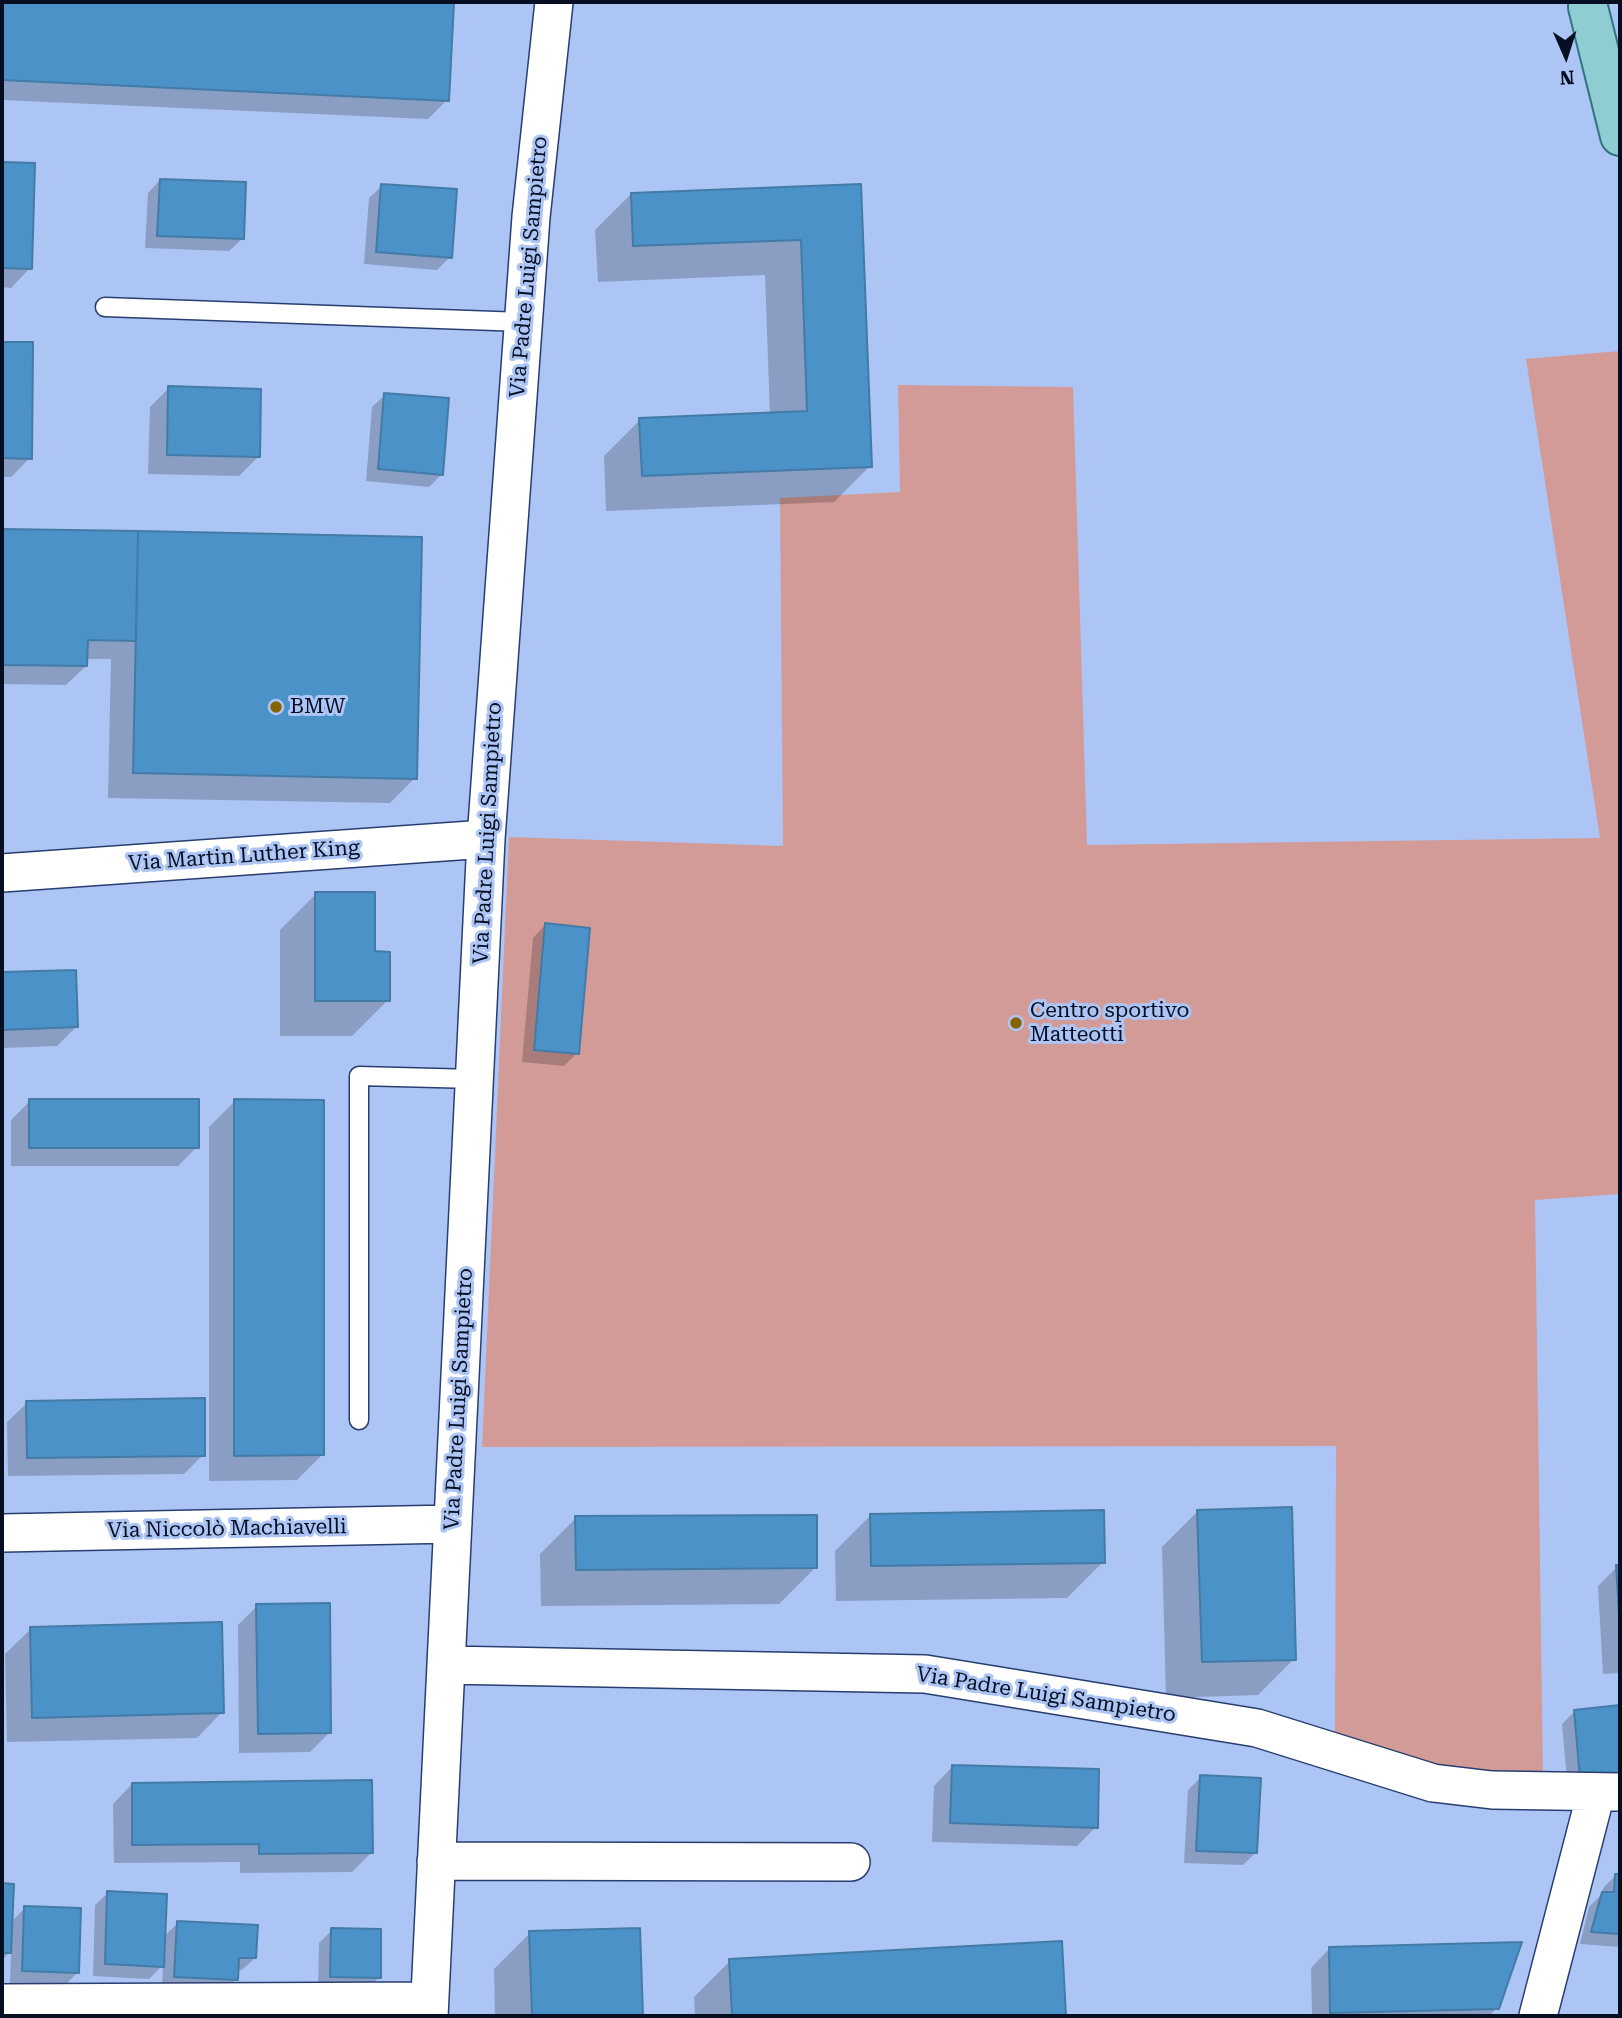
<!DOCTYPE html>
<html>
<head>
<meta charset="utf-8">
<style>
  body { margin:0 }
  #map { position:relative; width:1622px; height:2018px; overflow:hidden; background:#adc5f4; font-family:"Roboto Serif",serif }
  canvas { display:block }
  .frame { position:absolute; inset:0; border:4px solid #060e22; pointer-events:none }
  .north { position:absolute; left:1531px; top:21px; width:70px; height:70px; -webkit-text-stroke:5px #adc5f4; paint-order:stroke; rotate:177deg; font-size:19px; font-weight:700; line-height:28px; text-align:center; color:#060e22 }
  .north::after { content:''; display:block; margin:auto; width:24px; height:32px; background:#060e22; clip-path:polygon(50% 0,100% 100%,50% 72%,0 100%) }
</style>
</head>
<body>
<div id="map">
<canvas width="1622" height="2018"></canvas>
<div class="frame"></div>
<div class="north">N</div>
</div>
<script>
const g = document.querySelector('canvas').getContext('2d');
g.lineJoin = 'round';
function paint(path, color) {
  g.fillStyle = color;
  g.fill(path, 'evenodd');
}
function toPath(rows) {
  const path = new Path2D();
  for (const r of rows) {
    path.moveTo(r[0], r[1]);
    for (let i = 2; i < r.length; i += 2) path.lineTo(r[i], r[i + 1]);
  }
  return path;
}
function trace(path, color, width, dash) {
  g.strokeStyle = color;
  g.lineWidth = width;
  g.lineCap = dash ? 'butt' : 'round';
  g.setLineDash(dash || []);
  g.stroke(path);
}
function drawText(font, color, halo, rows, align = 'center') {
  g.font = font + ' "Roboto Serif",serif';
  g.lineWidth = 6;
  g.setLineDash([]);
  g.textBaseline = 'middle';
  g.strokeStyle = halo;
  g.fillStyle = color;
  for (const [text, x, y, turn = 0] of rows) {
    g.save();
    g.translate(x, y);
    g.rotate((+turn || 0) * Math.PI / 180);
    g.textAlign = isNaN(turn) ? turn : align;
    if (halo) g.strokeText(text, 0, 0);
    g.fillText(text, 0, 0);
    g.restore();
  }
}
paint(toPath([
  [1620,351,1620,1194,1535,1200,1543,1781,1415,1763,1335,1735,1336,1446,482,1447,509,837,783,846,780,498,900,492,898,385,1073,387,1087,845,1600,838,1526,359]
]), '#d39b97');
paint(toPath([
  [2,2,452,2,447,100,428,119,2,100],
  [2,164,33,165,30,268,11,288,2,287],
  [160,180,242,239,229,251,145,248,148,193],
  [382,186,450,257,437,270,364,264,369,198],
  [859,186,870,466,834,502,606,511,604,456,640,420,770,415,765,275,598,282,595,230,631,194],
  [2,344,32,344,30,458,11,477,2,477],
  [169,388,258,457,239,476,148,474,150,407],
  [385,395,442,474,429,487,366,481,372,407],
  [2,530,420,539,415,778,390,803,108,798,111,659,86,659,86,666,66,685,2,684],
  [316,894,373,953,388,1000,352,1036,280,1036,280,930],
  [545,925,577,1053,564,1066,522,1062,533,938],
  [74,971,76,1027,57,1046,2,1048,2,974],
  [30,1101,197,1147,178,1166,11,1166,11,1120],
  [235,1101,322,1455,297,1480,209,1481,209,1127],
  [27,1403,203,1455,184,1474,8,1476,7,1422],
  [1198,1511,1294,1659,1258,1695,1166,1698,1162,1547],
  [871,1515,1103,1562,1067,1598,836,1601,835,1551],
  [576,1518,815,1568,779,1604,541,1606,540,1554],
  [1617,1567,1620,1567,1620,1673,1603,1674,1598,1586],
  [257,1606,330,1732,310,1752,239,1753,238,1625],
  [31,1629,222,1712,197,1738,7,1742,5,1654],
  [1620,1707,1620,1786,1568,1791,1562,1724,1574,1712],
  [953,1766,1096,1827,1077,1846,932,1842,934,1786],
  [1201,1777,1255,1853,1243,1865,1184,1863,1188,1790],
  [132,1784,372,1852,352,1872,240,1873,240,1862,114,1863,113,1804],
  [1616,1875,1620,1876,1620,1947,1580,1944,1589,1907,1603,1893,1603,1888],
  [2,1885,12,1886,11,1922,25,1908,78,1972,65,1985,10,1983,11,1951,2,1960],
  [108,1893,163,1937,178,1923,255,1958,242,1970,236,1970,236,1980,223,1992,162,1989,163,1965,149,1979,93,1976,95,1905],
  [638,1929,641,2016,495,2016,494,1969,530,1933],
  [332,1930,379,1977,367,1990,318,1989,319,1943],
  [1060,1943,1064,2016,695,2016,694,1997,730,1961],
  [1330,1948,1497,2008,1489,2016,1312,2016,1311,1968]
]), '#0003');
const building = toPath([
  [2,2,454,2,449,101,2,80,2,2],
  [2,162,35,163,32,269,2,268,2,162],
  [160,179,246,182,244,239,157,236,160,179],
  [381,184,457,189,452,258,376,252,381,184],
  [861,184,872,467,642,476,639,418,807,411,801,240,633,246,631,193,861,184],
  [2,342,33,342,32,459,2,458,2,342],
  [168,386,261,389,260,457,167,455,168,386],
  [384,393,449,398,443,475,378,469,384,393],
  [2,529,138,531,136,641,88,640,87,666,2,665,2,529],
  [138,531,422,537,417,779,133,773,138,531],
  [315,892,375,892,375,951,390,952,390,1001,315,1001,315,892],
  [545,923,590,928,579,1054,534,1050,545,923],
  [76,970,78,1027,2,1030,2,972,76,970],
  [29,1099,199,1099,199,1148,29,1148,29,1099],
  [234,1099,324,1100,324,1455,234,1456,234,1099],
  [2,1179,3,1179,2,1380,2,1179],
  [205,1398,205,1456,27,1458,26,1401,205,1398],
  [1292,1507,1296,1660,1202,1662,1197,1510,1292,1507],
  [1104,1510,1105,1563,871,1566,870,1514,1104,1510],
  [817,1515,817,1568,576,1570,575,1516,817,1515],
  [1616,1565,1620,1565,1620,1630,1616,1565],
  [330,1603,331,1733,258,1734,256,1604,330,1603],
  [222,1622,224,1713,32,1718,30,1627,222,1622],
  [1620,1705,1620,1775,1580,1779,1574,1710,1620,1705],
  [952,1765,1099,1769,1098,1828,950,1823,952,1765],
  [1200,1775,1261,1778,1257,1853,1196,1851,1200,1775],
  [372,1780,373,1853,259,1854,259,1844,132,1845,132,1783,372,1780],
  [1615,1874,1620,1874,1620,1934,1591,1932,1602,1892,1614,1892,1615,1874],
  [2,1883,14,1884,11,1953,2,1953,2,1883],
  [107,1891,167,1894,164,1967,105,1964,107,1891],
  [24,1906,81,1908,79,1973,22,1971,24,1906],
  [177,1921,258,1925,256,1958,239,1958,238,1980,174,1977,177,1921],
  [331,1928,381,1929,381,1978,330,1977,331,1928],
  [640,1928,643,2016,532,2016,529,1931,640,1928],
  [1062,1941,1066,2016,732,2016,729,1959,1062,1941],
  [1522,1942,1499,2009,1330,2013,1329,1947,1522,1942]
]);
paint(building, '#4b92c9');
trace(building, '#437ba7', 2);
const lane = toPath([
  [105,307,523,322],
  [359,1420,359,1076,474,1079]
]);
const street = toPath([
  [2,873,486,839],
  [2,1533,453,1524],
  [446,1665,925,1674,1257,1728,1433,1783,1492,1790,1620,1792],
  [436,1861,851,1862],
  [2,2003,429,2001],
  [429,2016,486,839,531,217,554,2],
  [1538,2016,1596,1793]
]);
const primary = toPath([
  [1588,7,1620,136]
]);
trace(lane, '#283e70', 21);
trace(street, '#283e70', 40);
trace(primary, '#2e7482', 42);
trace(lane, '#fff', 18);
trace(street, '#fff', 37);
trace(primary, '#8fcdd3', 38);
for (const [x, y, r, color] of [
  [276,707,7,"#876300"],
  [1016,1023,7,"#876300"]
]) {
  const dot = new Path2D();
  dot.arc(x, y, r, 0, 2 * Math.PI);
  g.fillStyle = color;
  g.fill(dot);
  trace(dot, '#adc5f4', 2.5);
}
drawText('21px', '#060e22', '#adc5f4', [
  ["Via Padre Luigi Sampietro",529,267,-85],
  ["Via Padre Luigi Sampietro",488,833,-87],
  ["Via Martin Luther King",244,856,-4],
  ["Via Padre Luigi Sampietro",459,1399,-87],
  ["Via Niccolò Machiavelli",227,1529,-1],
  ["Via Padre Luigi Sampietro",1046,1695,9]
]);
drawText('21px', '#060e22', '#adc5f4', [
  ["BMW",290,707],
  ["Centro sportivo",1030,1011],
  ["Matteotti",1030,1035]
], 'left');
</script>
</body>
</html>
